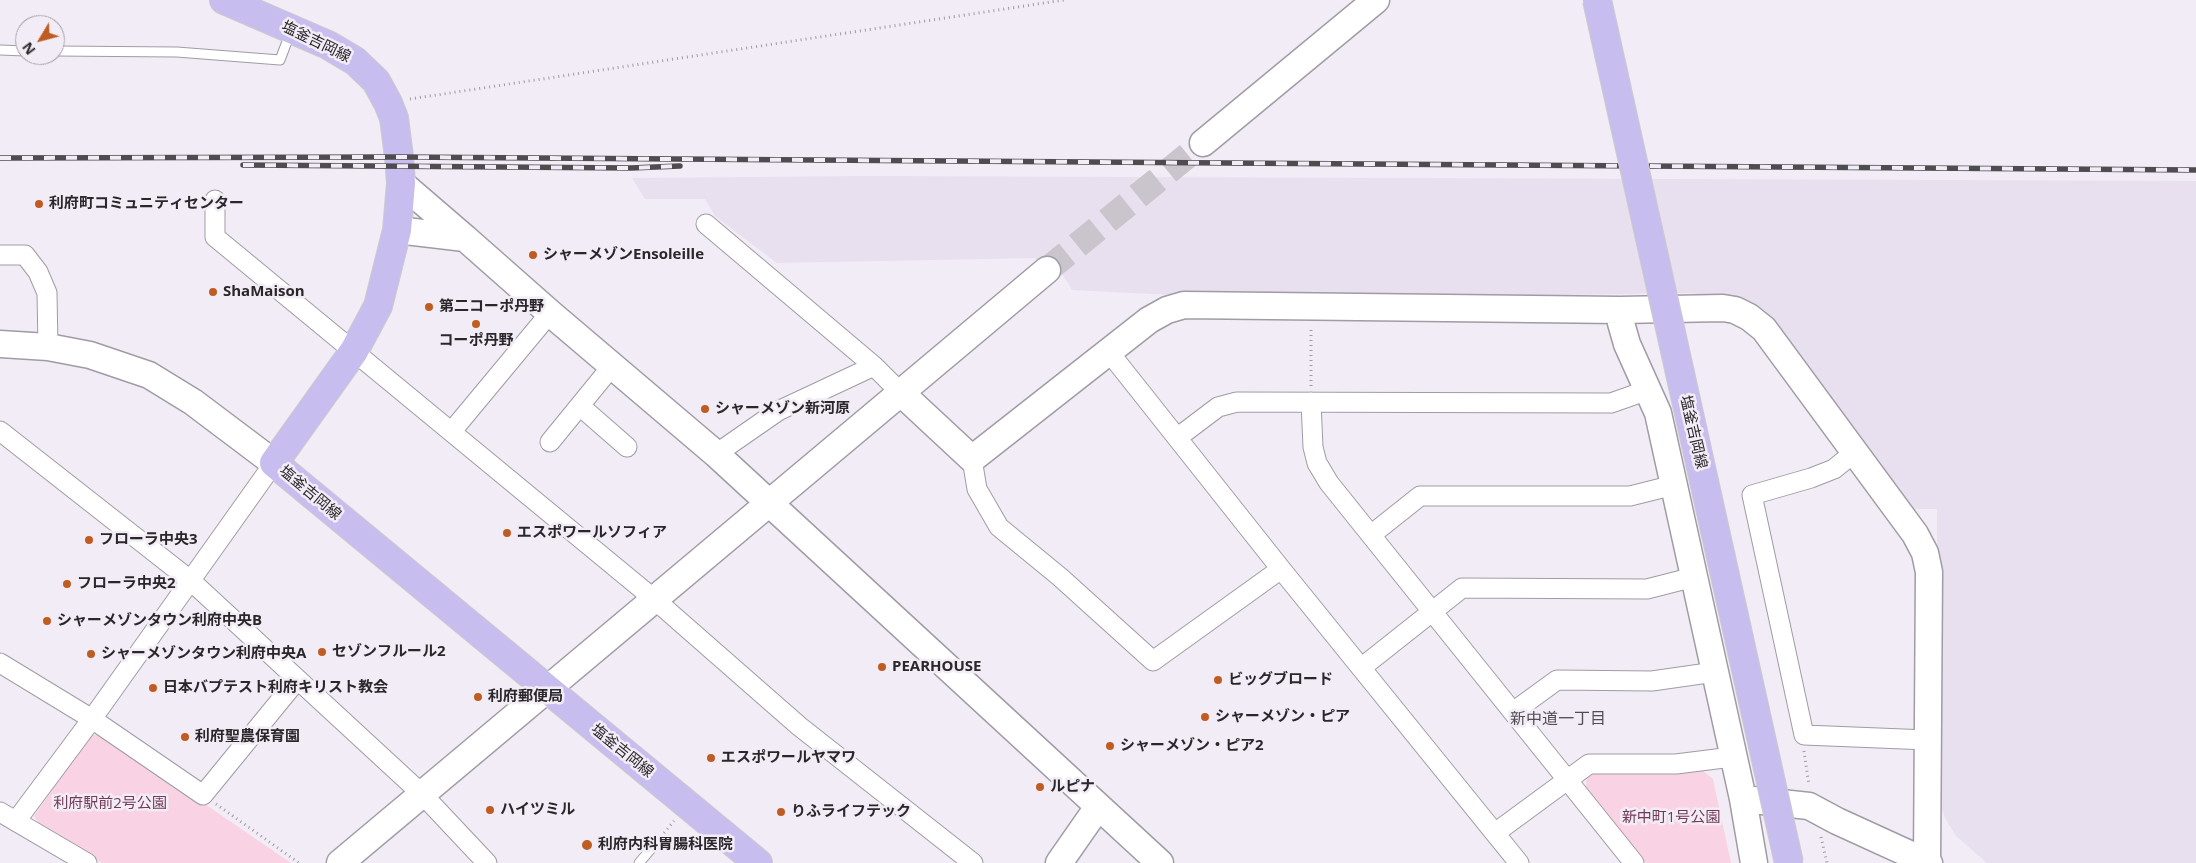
<!DOCTYPE html>
<html>
<head>
<meta charset="utf-8">
<style>
  body { margin:0 }
  #map { position:relative; width:2196px; height:863px; overflow:hidden; background:#f2ecf6; font-family:"Open Sans",sans-serif }
  canvas { display:block }
  .north { position:absolute; left:15px; top:15px; width:50px; height:50px; box-sizing:border-box; background:#f2ecf6; border:1px solid #a29da4; border-radius:50%; rotate:233deg; font-size:14px; font-weight:700; line-height:20px; text-align:center; color:#29272a }
  .north::after { content:''; display:block; margin:auto; width:18px; height:22px; background:#bf5c22; clip-path:polygon(50% 0,100% 100%,50% 72%,0 100%) }
</style>
</head>
<body>
<div id="map">
<canvas width="2196" height="863"></canvas>
<div class="north">N</div>
</div>
<script>
const g = document.querySelector('canvas').getContext('2d');
g.lineJoin = 'round';
function paint(path, color) {
  g.fillStyle = color;
  g.fill(path, 'evenodd');
}
function toPath(rows) {
  const path = new Path2D();
  for (const r of rows) {
    path.moveTo(r[0], r[1]);
    for (let i = 2; i < r.length; i += 2) path.lineTo(r[i], r[i + 1]);
  }
  return path;
}
function trace(path, color, width, dash) {
  g.strokeStyle = color;
  g.lineWidth = width;
  g.lineCap = dash ? 'butt' : 'round';
  g.setLineDash(dash || []);
  g.stroke(path);
}
function drawText(font, color, halo, rows, align = 'center') {
  g.font = font + ' "Open Sans","Noto Sans JP",sans-serif';
  g.lineWidth = 5;
  g.setLineDash([]);
  g.textBaseline = 'middle';
  g.strokeStyle = halo;
  g.fillStyle = color;
  for (const [text, x, y, turn = 0] of rows) {
    g.save();
    g.translate(x, y);
    g.rotate((+turn || 0) * Math.PI / 180);
    g.textAlign = isNaN(turn) ? turn : align;
    if (halo) g.strokeText(text, 0, 0);
    g.fillText(text, 0, 0);
    g.restore();
  }
}
paint(toPath([
  [868,176,2196,181,2196,863,1987,863,1956,836,1945,818,1938,797,1937,509,1912,509,1737,300,1691,293,1488,296,1174,295,1072,290,1063,275,1034,258,777,263,715,216,705,199,645,199,632,178]
]), '#e8dfef');
paint(toPath([
  [91,735,104,735,291,863,102,863,41,827,34,816],
  [1702,770,1713,779,1731,863,1646,863,1586,787,1587,775,1594,772]
]), '#f9d3e3');
trace(toPath([
  [1047,270,1203,143]
]), '#cac5cd', 26, [26, 13]);
const lane = toPath([
  [0,50,25,51],
  [55,51,177,52,280,60,291,31],
  [639,863,656,843]
]);
const street = toPath([
  [215,200,215,237,654,599,799,726,973,863],
  [706,224,874,366,900,392],
  [0,255,25,255,38,272,47,293,48,347],
  [1109,352,1281,569,1519,863],
  [1311,402,1313,447,1317,463,1329,483,1634,863],
  [580,406,627,447],
  [0,431,190,580,423,795,487,863],
  [452,431,550,313],
  [1177,438,1218,407,1237,402,1611,403,1648,390],
  [550,442,612,366],
  [1855,452,1834,469,1811,478,1752,495,1804,735,1928,740],
  [716,454,778,411,874,366],
  [972,459,977,489,999,527,1060,577,1153,661,1281,569],
  [1371,535,1420,496,1630,496,1674,485],
  [0,663,92,719,203,795,297,680],
  [1361,668,1462,588,1647,589,1694,577],
  [1513,712,1557,680,1652,681,1715,672],
  [0,812,87,863],
  [16,821,92,719,274,463],
  [1495,833,1589,764,1676,764,1732,757]
]);
const secondary = toPath([
  [1203,143,1376,0],
  [401,183,465,238],
  [397,230,465,238,550,313,716,454,1160,863],
  [1620,310,1621,323,1627,344,1658,413,1743,799,1754,863],
  [0,344,48,347,90,355,149,375,193,402,274,463],
  [900,392,972,459,1149,320,1167,310,1184,305,1620,310,1723,308,1735,310,1749,317,1764,329,1915,534,1925,553,1929,572,1927,863],
  [1753,800,1809,806,1837,821,1929,863],
  [340,863,1047,270],
  [1059,863,1098,807]
]);
const primary = toPath([
  [224,0,328,45,355,61,376,81,388,103,394,118,399,157,401,183,397,230,378,306,354,351,274,463,758,863]
]);
trace(lane, '#a09ba4', 11);
trace(street, '#a09ba4', 21);
trace(secondary, '#a09ba4', 29);
trace(primary, '#cccbcc', 30);
trace(toPath([
  [410,99,1064,0],
  [1311,386,1311,327],
  [1804,751,1809,785],
  [216,804,299,863],
  [664,833,674,821],
  [1821,837,1827,863]
]), '#9e9aa1', 3, [1, 4]);
trace(lane, '#fff', 9);
trace(street, '#fff', 19);
trace(secondary, '#fff', 26);
trace(primary, '#c8bdef', 28);
const rail = toPath([
  [0,158,399,157,2196,170],
  [243,165,631,168,680,166]
]);
trace(rail, '#4f4c50', 5.5);
trace(rail, '#f2ecf6', 4, [11]);
const primaryBridge = toPath([
  [1597,0,1789,863]
]);
trace(primaryBridge, '#cccbcc', 30, []);
trace(primaryBridge, '#c8bdef', 28);
for (const [x, y, r, color] of [
  [39,204,5,"#bf5c22"],
  [533,255,5,"#bf5c22"],
  [213,292,5,"#bf5c22"],
  [429,307,5,"#bf5c22"],
  [476,324,5,"#bf5c22"],
  [705,409,5,"#bf5c22"],
  [507,533,5,"#bf5c22"],
  [89,540,5,"#bf5c22"],
  [67,584,5,"#bf5c22"],
  [47,621,5,"#bf5c22"],
  [322,652,5,"#bf5c22"],
  [91,654,5,"#bf5c22"],
  [882,667,5,"#bf5c22"],
  [1218,680,5,"#bf5c22"],
  [153,688,5,"#bf5c22"],
  [478,697,5,"#bf5c22"],
  [1205,717,5,"#bf5c22"],
  [185,737,5,"#bf5c22"],
  [1110,746,5,"#bf5c22"],
  [711,758,5,"#bf5c22"],
  [1040,787,5,"#bf5c22"],
  [490,810,5,"#bf5c22"],
  [781,812,5,"#bf5c22"],
  [587,845,6,"#bf5c22"]
]) {
  const dot = new Path2D();
  dot.arc(x, y, r, 0, 2 * Math.PI);
  g.fillStyle = color;
  g.fill(dot);
  trace(dot, '#f2ecf6', 2);
}
drawText('15px', '#29272a', '#f2ecf6', [
  ["塩釜吉岡線",316,42,26],
  ["塩釜吉岡線",1693,432,77],
  ["塩釜吉岡線",310,493,40],
  ["塩釜吉岡線",622,751,39]
]);
drawText('bold 15px', '#29272a', '#f2ecf6', [
  ["利府町コミュニティセンター",49,204],
  ["シャーメゾンEnsoleille",543,255],
  ["ShaMaison",223,292],
  ["第二コーポ丹野",439,307],
  ["コーポ丹野",476,341,"center"],
  ["シャーメゾン新河原",715,409],
  ["エスポワールソフィア",517,533],
  ["フローラ中央3",99,540],
  ["フローラ中央2",77,584],
  ["シャーメゾンタウン利府中央B",57,621],
  ["セゾンフルール2",332,652],
  ["シャーメゾンタウン利府中央A",101,654],
  ["PEARHOUSE",892,667],
  ["ビッグブロード",1228,680],
  ["日本バプテスト利府キリスト教会",163,688],
  ["利府郵便局",488,697],
  ["シャーメゾン・ピア",1215,717],
  ["利府聖農保育園",195,737],
  ["シャーメゾン・ピア2",1120,746],
  ["エスポワールヤマワ",721,758],
  ["ルピナ",1050,787],
  ["ハイツミル",500,810],
  ["りふライフテック",791,812],
  ["利府内科胃腸科医院",598,845]
], 'left');
drawText('15px', '#743a57', '#f2ecf6', [
  ["利府駅前2号公園",110,804],
  ["新中町1号公園",1671,818]
]);
drawText('16px', '#524d55', '#f2ecf6', [
  ["新中道一丁目",1558,719]
]);
</script>
</body>
</html>
